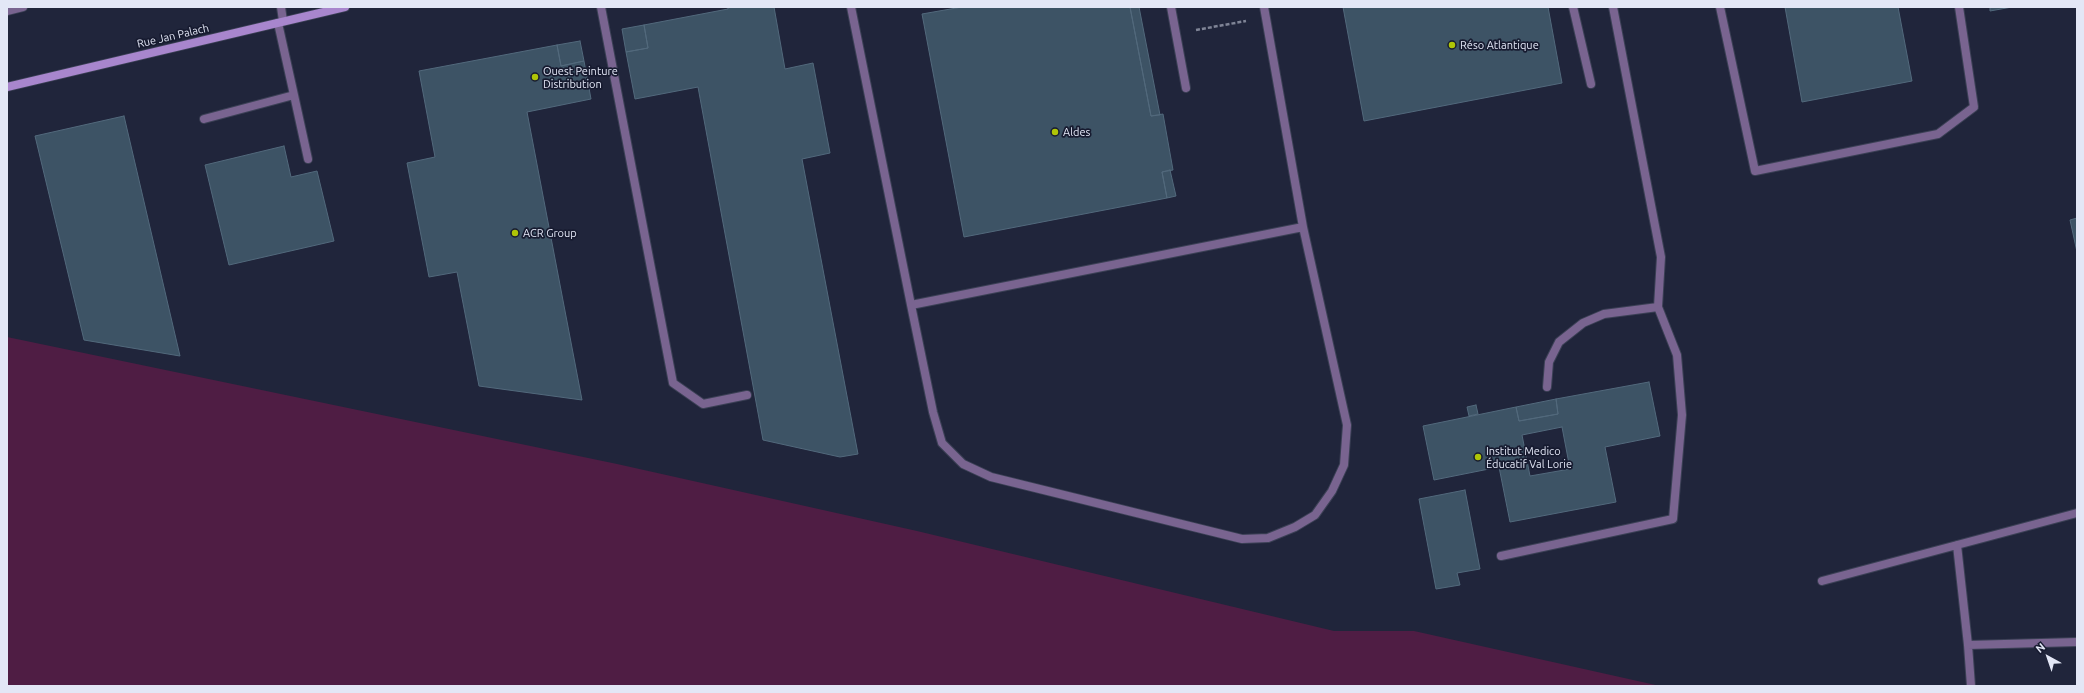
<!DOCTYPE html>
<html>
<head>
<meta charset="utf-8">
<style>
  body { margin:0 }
  #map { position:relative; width:2084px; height:693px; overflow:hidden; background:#20253b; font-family:Ubuntu,sans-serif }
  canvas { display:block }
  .frame { position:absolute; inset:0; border:8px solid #e3e7f6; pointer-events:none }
  .north { position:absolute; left:2028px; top:637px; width:40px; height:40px; -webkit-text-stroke:3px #171b30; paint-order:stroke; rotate:320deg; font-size:11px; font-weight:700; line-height:16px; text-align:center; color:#e3e7f6 }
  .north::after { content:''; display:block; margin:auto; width:14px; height:18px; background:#e3e7f6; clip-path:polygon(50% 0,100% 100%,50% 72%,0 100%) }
</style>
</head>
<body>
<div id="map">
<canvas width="2084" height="693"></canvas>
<div class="frame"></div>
<div class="north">N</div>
</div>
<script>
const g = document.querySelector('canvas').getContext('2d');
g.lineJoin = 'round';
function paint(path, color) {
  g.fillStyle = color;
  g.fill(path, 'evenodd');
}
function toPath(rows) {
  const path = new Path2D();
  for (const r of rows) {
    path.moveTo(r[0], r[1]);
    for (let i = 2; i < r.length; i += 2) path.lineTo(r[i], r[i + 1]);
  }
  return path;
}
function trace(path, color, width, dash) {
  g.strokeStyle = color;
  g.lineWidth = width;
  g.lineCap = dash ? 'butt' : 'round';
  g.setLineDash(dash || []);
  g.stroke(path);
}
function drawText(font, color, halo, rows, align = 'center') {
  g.font = font + ' Ubuntu,sans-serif';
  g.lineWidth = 3.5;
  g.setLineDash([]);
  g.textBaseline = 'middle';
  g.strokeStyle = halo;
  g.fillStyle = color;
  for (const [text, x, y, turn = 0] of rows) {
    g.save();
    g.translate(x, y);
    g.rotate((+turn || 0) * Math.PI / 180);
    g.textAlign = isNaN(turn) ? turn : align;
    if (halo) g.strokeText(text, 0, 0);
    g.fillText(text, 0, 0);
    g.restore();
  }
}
paint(toPath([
  [7,337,617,464,917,531,1334,631,1414,631,1660,686,7,686]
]), '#4f1d44');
const building = toPath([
  [728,7,774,7,785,69,813,63,830,153,802,159,858,454,840,457,763,440,698,87,635,99,626,52,648,48,644,25,728,9,728,7],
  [962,7,1130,7,1151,116,1163,114,1173,170,1162,172,1167,198,964,237,922,14,962,7],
  [1130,7,1139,7,1160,115,1151,116,1130,7],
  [1343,7,1548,7,1562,83,1364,121,1343,7],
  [1785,7,1898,7,1912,81,1802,102,1785,7],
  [1990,7,2012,7,1990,11,1990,7],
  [644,25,648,48,626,52,622,29,644,25],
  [580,41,584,61,561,66,557,45,580,41],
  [557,45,561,66,584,61,591,99,527,112,582,400,479,386,457,272,429,277,407,163,435,157,419,71,557,45],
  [124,116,180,356,84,340,35,136,124,116],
  [284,146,291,177,317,171,334,241,229,265,205,165,284,146],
  [1170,170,1176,196,1167,198,1162,172,1170,170],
  [2077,218,2077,252,2070,220,2077,218],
  [1649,382,1660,436,1605,447,1616,502,1510,522,1499,467,1434,480,1423,426,1516,407,1519,421,1558,414,1556,399,1649,382],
  [1562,427,1570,469,1530,476,1522,435,1562,427],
  [1556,399,1558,414,1519,421,1516,407,1556,399],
  [1476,405,1478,414,1469,416,1467,407,1476,405],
  [1465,490,1480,569,1457,573,1460,585,1436,589,1419,499,1465,490]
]);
paint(building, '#3d5365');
trace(building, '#52697c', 1);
const lane = toPath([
  [281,7,283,21],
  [601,7,673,383,703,404,747,395],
  [851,7,911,305,1303,227,1264,7],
  [1171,7,1186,88],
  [1573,7,1591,84],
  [1720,7,1755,171,1938,134,1974,107,1959,7],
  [7,11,23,7],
  [294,95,308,159],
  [204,119,294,95,278,23],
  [911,305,933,412,942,443,963,464,991,477,1242,539,1268,538,1295,527,1315,515,1332,491,1344,465,1347,425,1303,227],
  [1547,387,1549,362,1559,342,1583,323,1604,314,1658,307],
  [1957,545,1968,645,2077,642],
  [1501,556,1673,519,1682,415,1677,355,1658,307,1661,257,1613,7],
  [1822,581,2077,513],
  [1968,645,1971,686]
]);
const secondary = toPath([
  [7,87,345,7]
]);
trace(lane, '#3b4055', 10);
trace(secondary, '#3b4055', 10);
trace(toPath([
  [1196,30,1246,21]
]), '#7f8496', 2.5, [4, 2]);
trace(lane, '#796490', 8);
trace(secondary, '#a886cd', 8);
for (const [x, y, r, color] of [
  [1452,45,4,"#afc507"],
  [535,77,4,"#afc507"],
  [1055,132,4,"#afc507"],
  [515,233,4,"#afc507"],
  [1478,457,4,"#afc507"]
]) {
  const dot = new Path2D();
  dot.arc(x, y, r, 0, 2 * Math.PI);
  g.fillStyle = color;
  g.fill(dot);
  trace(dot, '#171b30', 1.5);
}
drawText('11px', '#e3e7f6', '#171b30', [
  ["Rue Jan Palach",173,36,-13]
]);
drawText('11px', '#e3e7f6', '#171b30', [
  ["Réso Atlantique",1460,45],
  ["Ouest Peinture",543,71],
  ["Distribution",543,84],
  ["Aldes",1063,132],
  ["ACR Group",523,233],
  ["Institut Medico",1486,451],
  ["Éducatif Val Lorie",1486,464]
], 'left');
</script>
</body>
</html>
